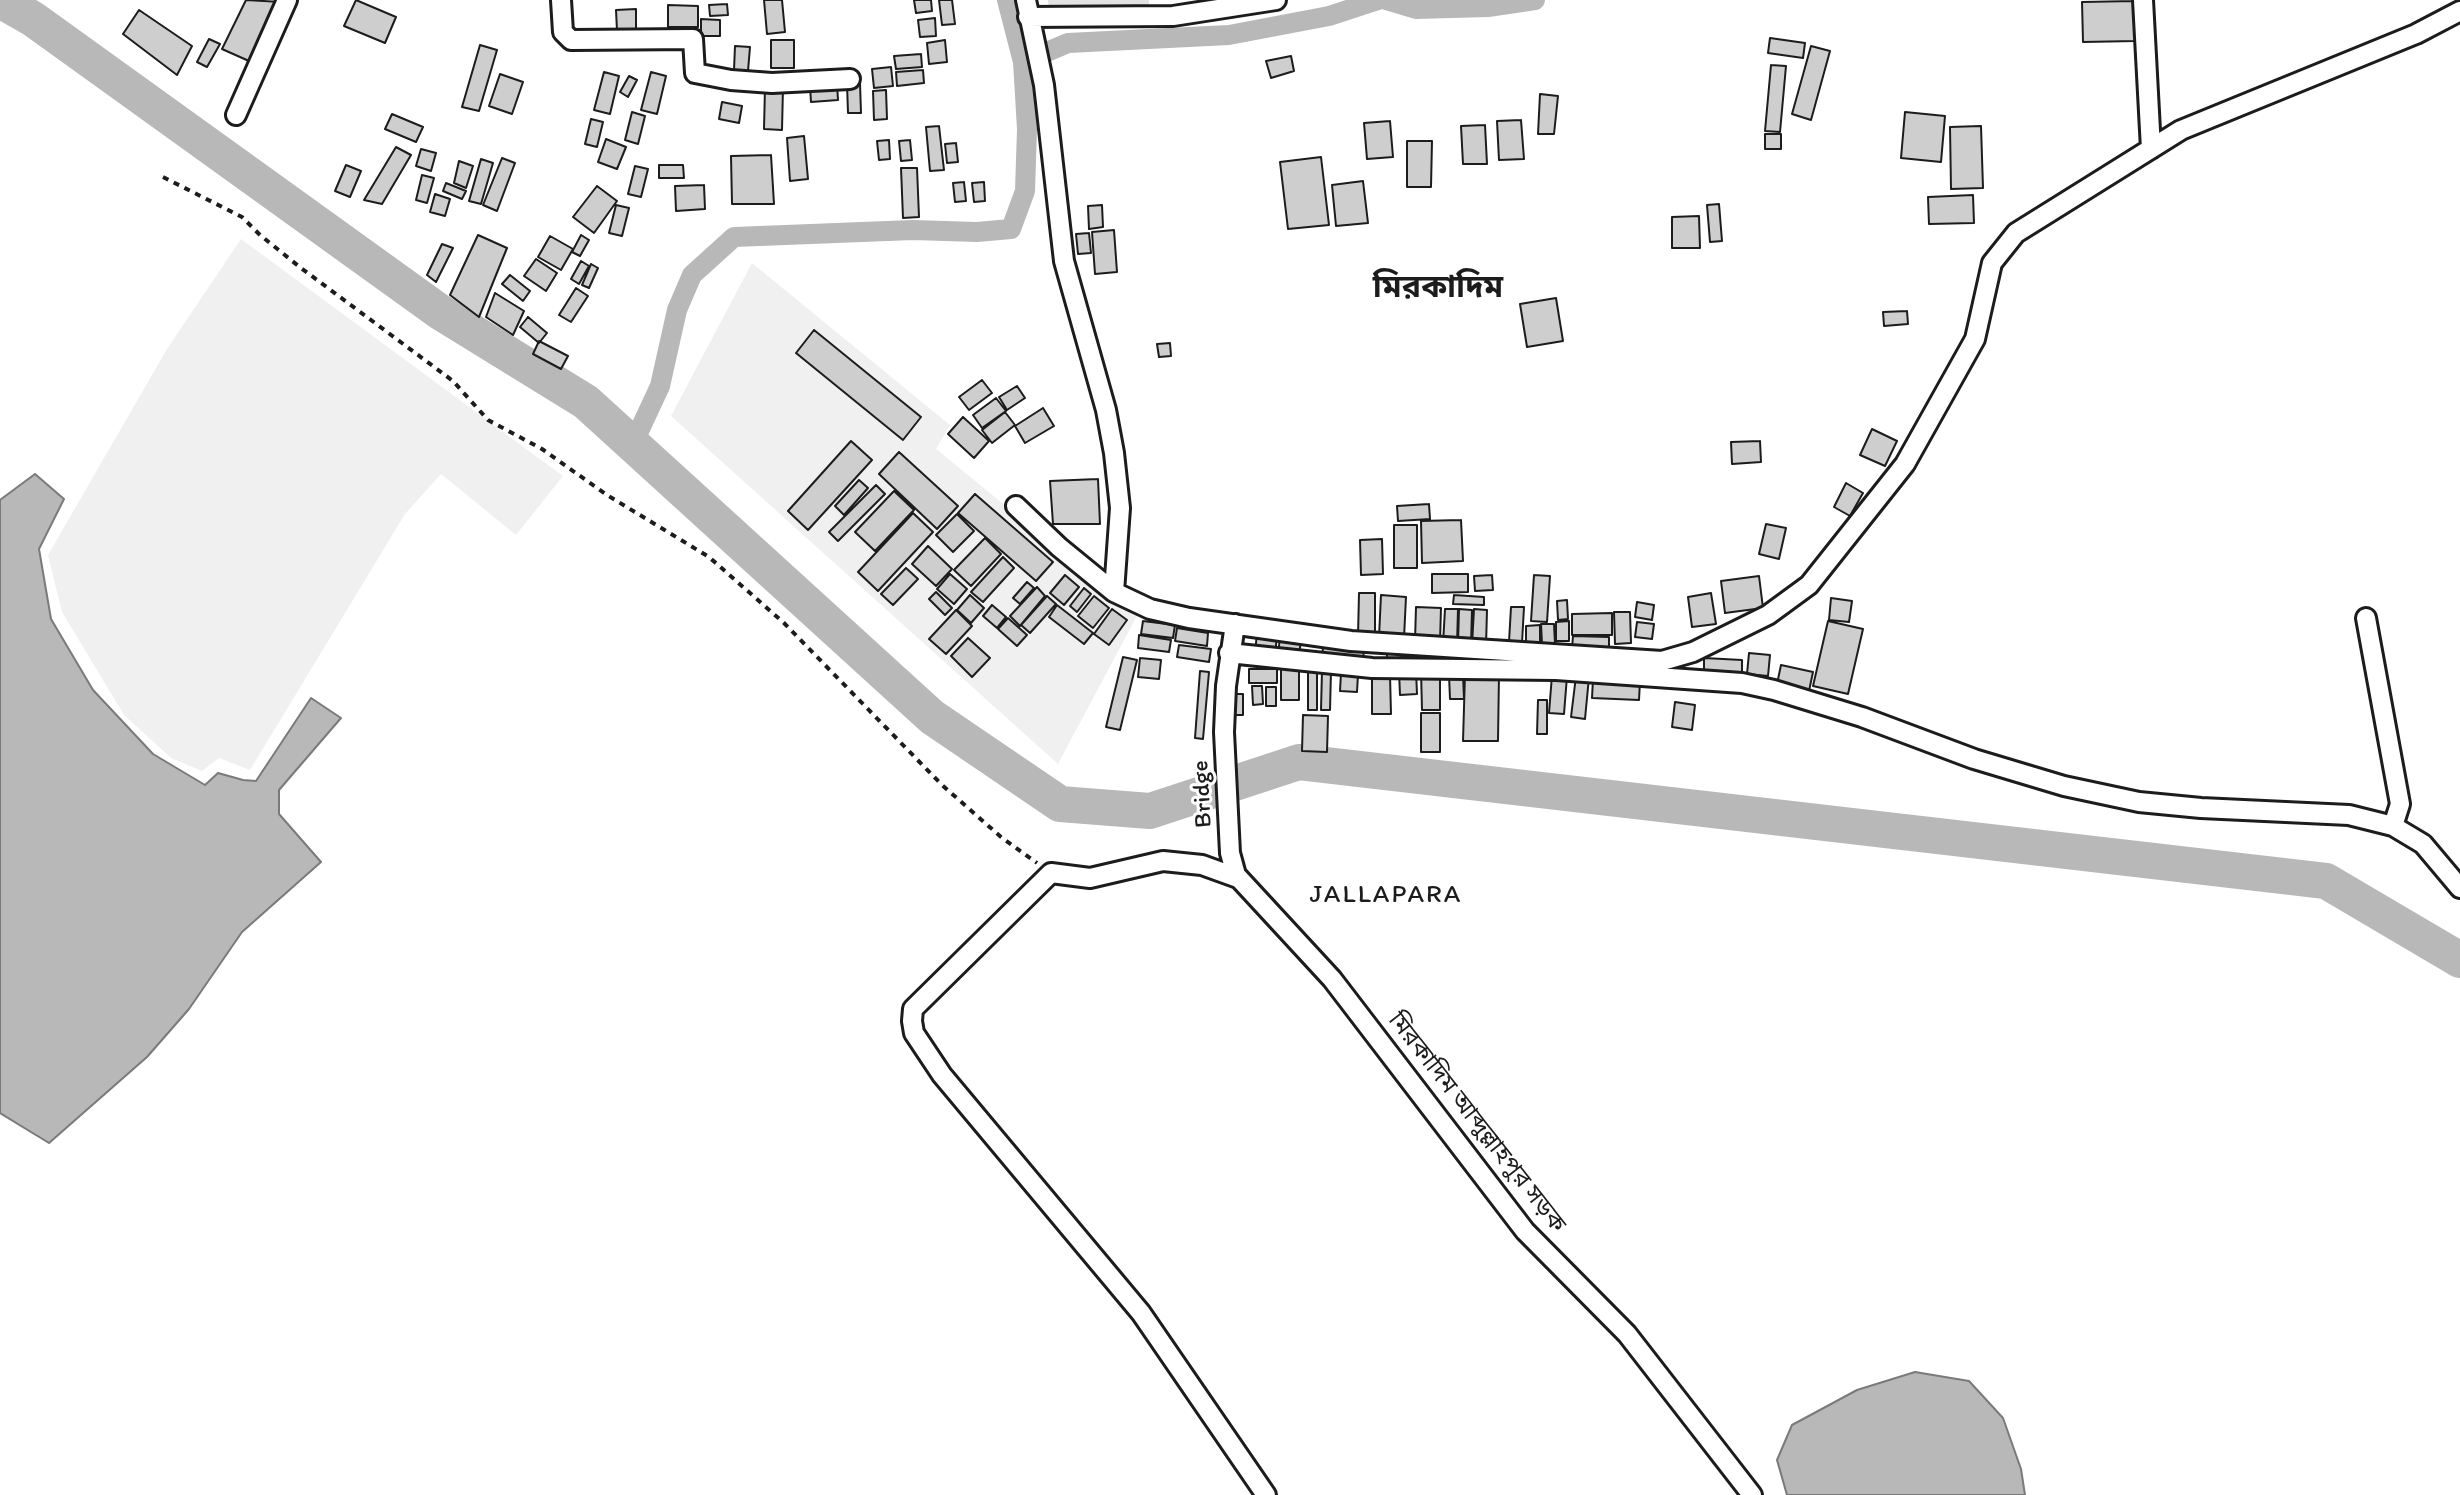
<!DOCTYPE html>
<html>
<head>
<meta charset="utf-8">
<style>
  body { margin:0 }
  canvas { display:block; background:#fff }
</style>
</head>
<body>
<canvas width="2460" height="1495"></canvas>
<script>
const g = document.querySelector('canvas').getContext('2d');
g.lineJoin = 'round';
function paint(path, color) {
  g.fillStyle = color;
  g.fill(path, 'evenodd');
}
function toPath(rows) {
  const path = new Path2D();
  for (const r of rows) {
    path.moveTo(r[0], r[1]);
    for (let i = 2; i < r.length; i += 2) path.lineTo(r[i], r[i + 1]);
  }
  return path;
}
function trace(path, color, width, dash) {
  g.strokeStyle = color;
  g.lineWidth = width;
  g.lineCap = dash ? 'butt' : 'round';
  g.setLineDash(dash || []);
  g.stroke(path);
}
function drawText(font, color, halo, rows, align = 'center') {
  g.font = font + ' Itim,"Noto Sans Bengali",sans-serif';
  g.lineWidth = 6;
  g.setLineDash([]);
  g.textBaseline = 'middle';
  g.strokeStyle = halo;
  g.fillStyle = color;
  for (const [text, x, y, turn = 0] of rows) {
    g.save();
    g.translate(x, y);
    g.rotate((+turn || 0) * Math.PI / 180);
    g.textAlign = isNaN(turn) ? turn : align;
    if (halo) g.strokeText(text, 0, 0);
    g.fillText(text, 0, 0);
    g.restore();
  }
}
paint(toPath([
  [241,239,563,476,516,535,441,474,405,514,250,770,219,758,202,771,171,758,124,715,62,612,48,555,167,349],
  [752,263,950,425,936,449,1138,614,1058,764,671,416]
]), '#f0f0f0');
paint(toPath([
  [1048,0,1149,0,1149,6,1049,9]
]), '#e2e2e2');
const water = toPath([
  [35,474,64,499,39,549,51,619,93,690,153,754,205,785,218,773,243,780,256,781,311,698,341,718,279,790,279,814,321,862,242,932,189,1009,147,1057,49,1143,0,1113,0,500,35,474],
  [1915,1372,1969,1381,2003,1418,2021,1469,2025,1495,1787,1495,1777,1460,1792,1425,1857,1390,1915,1372]
]);
paint(water, '#b8b8b8');
trace(water, '#7a7a7a', 2);
trace(toPath([
  [1007,0,1023,62],
  [1386,0,1416,9,1488,7,1535,0],
  [633,444,660,386,677,310,692,275,734,237,913,230,977,232,1011,229,1025,191,1027,129,1023,62,1068,43,1229,35,1329,16,1378,0]
]), '#b8b8b8', 20);
trace(toPath([
  [0,0,33,19,440,312,586,402,932,717,1060,804,1150,811,1299,762,2326,881,2460,960]
]), '#b8b8b8', 36);
const building = toPath([
  [246,0,281,2,249,61,222,49,246,0],
  [356,0,396,17,385,43,344,26,356,0],
  [764,0,782,0,785,32,767,34,764,0],
  [914,0,931,0,932,11,916,13,914,0],
  [939,0,952,0,955,24,942,25,939,0],
  [2134,1,2135,41,2083,42,2082,2,2134,1],
  [727,4,728,15,710,16,709,5,727,4],
  [668,5,698,6,698,27,668,27,668,5],
  [636,9,636,31,617,31,616,10,636,9],
  [139,10,192,46,177,75,123,34,139,10],
  [935,18,936,36,920,37,918,20,935,18],
  [701,19,720,20,720,36,701,36,701,19],
  [1770,38,1805,43,1803,58,1768,53,1770,38],
  [209,39,220,44,207,67,197,62,209,39],
  [771,40,794,40,794,68,771,68,771,40],
  [945,40,947,62,929,64,927,43,945,40],
  [480,45,497,50,479,111,462,107,480,45],
  [735,46,750,47,748,71,734,70,735,46],
  [1811,46,1830,51,1811,120,1792,114,1811,46],
  [921,54,922,67,896,69,894,56,921,54],
  [1291,56,1294,71,1271,78,1266,61,1291,56],
  [1771,65,1786,66,1780,132,1765,131,1771,65],
  [891,67,893,86,874,88,872,69,891,67],
  [923,70,924,83,897,86,896,72,923,70],
  [604,72,619,76,610,114,594,110,604,72],
  [651,72,666,76,657,114,641,110,651,72],
  [500,74,523,82,512,114,489,106,500,74],
  [629,76,637,80,628,97,620,92,629,76],
  [860,83,861,113,848,113,847,84,860,83],
  [837,84,838,100,811,102,810,86,837,84],
  [765,87,783,87,782,130,764,129,765,87],
  [886,90,887,119,874,120,873,91,886,90],
  [1540,94,1558,96,1554,134,1538,134,1540,94],
  [722,102,742,106,739,123,719,119,722,102],
  [632,112,645,116,638,144,625,140,632,112],
  [1905,112,1945,116,1941,162,1901,158,1905,112],
  [392,114,423,127,416,142,385,129,392,114],
  [591,119,603,122,597,147,585,144,591,119],
  [1521,120,1524,159,1499,160,1497,121,1521,120],
  [1390,121,1393,157,1367,159,1364,123,1390,121],
  [1485,125,1487,164,1463,164,1461,126,1485,125],
  [939,126,944,170,930,171,926,127,939,126],
  [1981,126,1983,188,1951,189,1950,127,1981,126],
  [1765,134,1781,134,1781,149,1765,149,1765,134],
  [804,136,808,179,790,181,787,138,804,136],
  [606,139,626,147,617,169,598,162,606,139],
  [889,140,890,159,879,160,877,141,889,140],
  [910,140,912,160,901,161,899,141,910,140],
  [1407,141,1432,141,1431,187,1407,187,1407,141],
  [956,143,958,162,947,163,945,144,956,143],
  [396,147,411,155,382,204,364,200,396,147],
  [421,149,436,153,431,171,416,166,421,149],
  [771,155,774,204,732,204,731,156,771,155],
  [1321,157,1329,225,1288,229,1280,162,1321,157],
  [502,158,515,163,497,211,483,205,502,158],
  [481,159,493,163,481,204,469,201,481,159],
  [459,161,473,166,466,188,454,183,459,161],
  [346,165,361,171,350,197,335,191,346,165],
  [659,165,683,165,684,178,659,178,659,165],
  [635,166,648,169,641,197,628,194,635,166],
  [901,168,917,168,919,217,903,218,901,168],
  [422,175,434,178,427,203,416,200,422,175],
  [1363,181,1368,223,1336,226,1332,185,1363,181],
  [964,182,966,201,955,202,953,183,964,182],
  [984,182,985,201,974,202,972,183,984,182],
  [446,183,466,191,462,199,443,191,446,183],
  [704,185,705,209,676,211,675,186,704,185],
  [597,186,617,201,594,233,573,217,597,186],
  [435,194,450,199,445,216,430,212,435,194],
  [1973,195,1974,223,1929,224,1928,197,1973,195],
  [1719,204,1722,241,1710,242,1707,205,1719,204],
  [616,205,629,208,622,236,609,233,616,205],
  [1102,205,1103,227,1089,229,1088,206,1102,205],
  [1699,216,1700,248,1672,248,1672,217,1699,216],
  [1114,230,1117,272,1095,274,1092,232,1114,230],
  [1089,233,1091,253,1078,254,1076,234,1089,233],
  [478,235,507,248,479,317,450,295,478,235],
  [581,235,589,240,580,256,572,252,581,235],
  [550,236,573,249,561,270,538,257,550,236],
  [442,244,453,248,436,282,427,275,442,244],
  [536,259,557,273,546,291,524,276,536,259],
  [581,261,589,266,579,284,571,279,581,261],
  [591,264,598,268,589,288,582,285,591,264],
  [510,275,530,291,523,301,502,284,510,275],
  [576,288,588,296,571,322,559,315,576,288],
  [495,293,524,311,513,335,486,317,495,293],
  [1556,298,1563,341,1527,347,1520,304,1556,298],
  [1907,311,1908,324,1884,326,1883,312,1907,311],
  [528,317,547,333,539,343,520,327,528,317],
  [814,330,921,417,903,440,796,353,814,330],
  [539,341,568,356,561,369,533,354,539,341],
  [1170,343,1171,356,1159,357,1157,344,1170,343],
  [982,380,992,393,969,410,959,397,982,380],
  [1017,386,1025,398,1007,410,999,397,1017,386],
  [996,398,1006,411,982,428,973,415,996,398],
  [1043,408,1054,426,1025,443,1015,426,1043,408],
  [1005,412,1015,425,992,443,982,430,1005,412],
  [963,417,989,441,974,458,948,434,963,417],
  [1872,429,1897,441,1885,466,1860,455,1872,429],
  [851,441,872,460,808,530,788,511,851,441],
  [1760,441,1761,462,1732,464,1731,442,1760,441],
  [899,452,958,506,937,529,879,474,899,452],
  [1098,479,1100,524,1053,524,1050,481,1098,479],
  [859,480,868,488,844,515,835,506,859,480],
  [1846,483,1863,493,1850,516,1834,507,1846,483],
  [876,485,885,494,838,541,829,532,876,485],
  [894,491,914,510,875,551,855,532,894,491],
  [975,494,1053,562,1036,581,958,513,975,494],
  [1429,504,1430,519,1398,521,1397,506,1429,504],
  [913,513,933,532,878,591,858,572,913,513],
  [957,514,974,531,953,552,936,535,957,514],
  [1461,520,1463,561,1422,563,1421,521,1461,520],
  [1766,524,1786,528,1779,559,1759,554,1766,524],
  [1394,525,1417,525,1417,568,1394,568,1394,525],
  [985,538,1001,554,971,586,954,570,985,538],
  [1382,539,1383,574,1361,575,1360,540,1382,539],
  [928,546,952,569,936,586,912,564,928,546],
  [1003,557,1014,568,983,602,971,592,1003,557],
  [906,568,918,579,893,605,881,594,906,568],
  [950,574,967,589,954,604,937,589,950,574],
  [1432,574,1468,574,1468,592,1432,593,1432,574],
  [1065,575,1079,587,1064,605,1050,593,1065,575],
  [1492,575,1493,590,1475,591,1474,576,1492,575],
  [1534,575,1550,576,1547,622,1531,621,1534,575],
  [1759,576,1763,608,1725,613,1721,581,1759,576],
  [1027,582,1034,588,1020,604,1013,598,1027,582],
  [1037,587,1045,596,1020,626,1010,616,1037,587],
  [1084,588,1091,594,1077,612,1070,606,1084,588],
  [936,592,952,608,945,615,929,599,936,592],
  [1359,593,1375,593,1375,636,1358,636,1359,593],
  [1711,593,1716,624,1692,627,1688,597,1711,593],
  [970,595,984,608,971,623,957,610,970,595],
  [1381,595,1406,597,1404,638,1379,637,1381,595],
  [1454,595,1484,597,1484,605,1453,604,1454,595],
  [1047,596,1056,604,1030,633,1021,625,1047,596],
  [1094,596,1109,608,1093,628,1078,616,1094,596],
  [1831,598,1852,601,1849,622,1829,620,1831,598],
  [1567,600,1568,619,1558,620,1557,601,1567,600],
  [1637,602,1654,605,1652,620,1635,617,1637,602],
  [992,605,1006,617,997,628,983,616,992,605],
  [1057,605,1093,633,1084,644,1049,617,1057,605],
  [1416,607,1441,608,1440,642,1415,641,1416,607],
  [1511,607,1524,607,1522,643,1509,642,1511,607],
  [1112,609,1127,620,1109,645,1094,634,1112,609],
  [1445,609,1458,609,1457,645,1443,644,1445,609],
  [1459,609,1472,610,1471,645,1458,644,1459,609],
  [1474,609,1487,610,1486,646,1472,645,1474,609],
  [956,610,972,626,946,654,929,639,956,610],
  [1614,612,1630,612,1631,643,1615,644,1614,612],
  [1612,613,1612,635,1572,635,1572,614,1612,613],
  [1008,618,1027,635,1017,646,998,629,1008,618],
  [1143,621,1175,625,1173,638,1141,634,1143,621],
  [1569,621,1569,641,1556,641,1556,622,1569,621],
  [1828,621,1863,629,1848,694,1813,686,1828,621],
  [1637,622,1654,624,1652,639,1635,637,1637,622],
  [1541,624,1554,624,1555,644,1542,644,1541,624],
  [1540,625,1540,643,1526,644,1526,626,1540,625],
  [1177,628,1208,633,1207,646,1175,641,1177,628],
  [1257,633,1277,636,1275,655,1255,653,1257,633],
  [1139,635,1171,640,1169,652,1138,648,1139,635],
  [1573,636,1609,637,1609,649,1572,648,1573,636],
  [1280,637,1301,639,1299,657,1278,655,1280,637],
  [968,638,990,658,972,677,951,656,968,638],
  [1179,645,1211,649,1209,662,1177,657,1179,645],
  [1323,646,1364,648,1363,662,1322,660,1323,646],
  [1387,651,1435,652,1435,663,1387,662,1387,651],
  [1749,653,1770,655,1768,676,1747,674,1749,653],
  [1123,657,1137,660,1120,730,1106,727,1123,657],
  [1140,658,1161,660,1159,679,1138,677,1140,658],
  [1704,658,1742,660,1742,678,1704,676,1704,658],
  [1281,665,1299,666,1299,700,1281,700,1281,665],
  [1781,665,1813,672,1809,691,1777,684,1781,665],
  [1249,669,1277,669,1277,683,1249,683,1249,669],
  [1308,670,1317,671,1317,710,1308,710,1308,670],
  [1322,670,1331,671,1330,710,1321,710,1322,670],
  [1200,671,1209,672,1203,739,1195,738,1200,671],
  [1399,671,1416,671,1417,694,1400,695,1399,671],
  [1421,671,1440,671,1440,710,1422,710,1421,671],
  [1341,673,1358,674,1357,692,1340,691,1341,673],
  [1465,674,1499,674,1498,741,1463,741,1465,674],
  [1372,675,1390,675,1391,714,1372,714,1372,675],
  [1449,675,1463,675,1464,699,1450,699,1449,675],
  [1552,675,1567,676,1564,714,1549,713,1552,675],
  [1576,676,1589,677,1585,719,1571,717,1576,676],
  [1593,679,1640,681,1639,700,1592,698,1593,679],
  [1252,686,1262,686,1263,704,1253,705,1252,686],
  [1266,687,1276,687,1276,706,1266,706,1266,687],
  [1232,694,1243,694,1243,715,1232,715,1232,694],
  [1538,700,1547,700,1547,734,1537,734,1538,700],
  [1675,702,1695,705,1692,730,1672,727,1675,702],
  [1421,713,1440,713,1440,752,1421,752,1421,713],
  [1303,715,1328,716,1327,752,1302,751,1303,715]
]);
paint(building, '#cecece');
trace(building, '#1c1c1c', 2);
const minor = toPath([
  [561,0,563,32,571,40,693,39,695,73,731,80,772,83,850,79],
  [1026,0,1044,85,1064,261,1106,410,1114,453,1120,508,1114,592,1150,609,1189,618,1351,641,1662,661,1693,652,1768,615,1809,585,1905,464,1975,339,1992,263,2016,233,2181,130,2416,34,2460,11],
  [2143,0,2151,149],
  [1028,17,1173,16,1276,0],
  [236,115,287,0],
  [1016,506,1059,547,1114,592],
  [2366,618,2400,804,2393,826],
  [1235,624,1226,686,1224,732,1230,853,1236,875,1332,979,1525,1231,1627,1334,1752,1495],
  [1229,653,1372,668,1556,670,1742,683,1774,690,1862,717,1974,759,2064,786,2139,802,2201,808,2349,815,2393,826,2423,844,2460,888],
  [1238,878,1202,865,1163,861,1090,878,1051,873,913,1009,912,1021,914,1033,942,1075,1141,1313,1266,1495]
]);
trace(minor, '#1c1c1c', 24);
trace(toPath([
  [163,177,242,217,260,235,301,268,453,381,488,420,542,449,607,495,709,557,784,623,942,785,1001,837,1037,863]
]), '#1c1c1c', 4, [6, 6]);
trace(minor, '#fff', 18);
drawText('24px', '#1c1c1c', '#fff', [
  ["Bridge",1203,794,-93],
  ["মিরকাদিম আব্দুল্লাহপুর সড়ক",1476,1123,52]
]);
g.letterSpacing = '2px';
drawText('26px', '#1c1c1c', '#fff', [
  ["JALLAPARA",1386,895]
]);
g.letterSpacing = '0px';
drawText('bold 32px', '#1c1c1c', '#fff', [
  ["মিরকাদিম",1438,289]
]);
</script>
</body>
</html>
